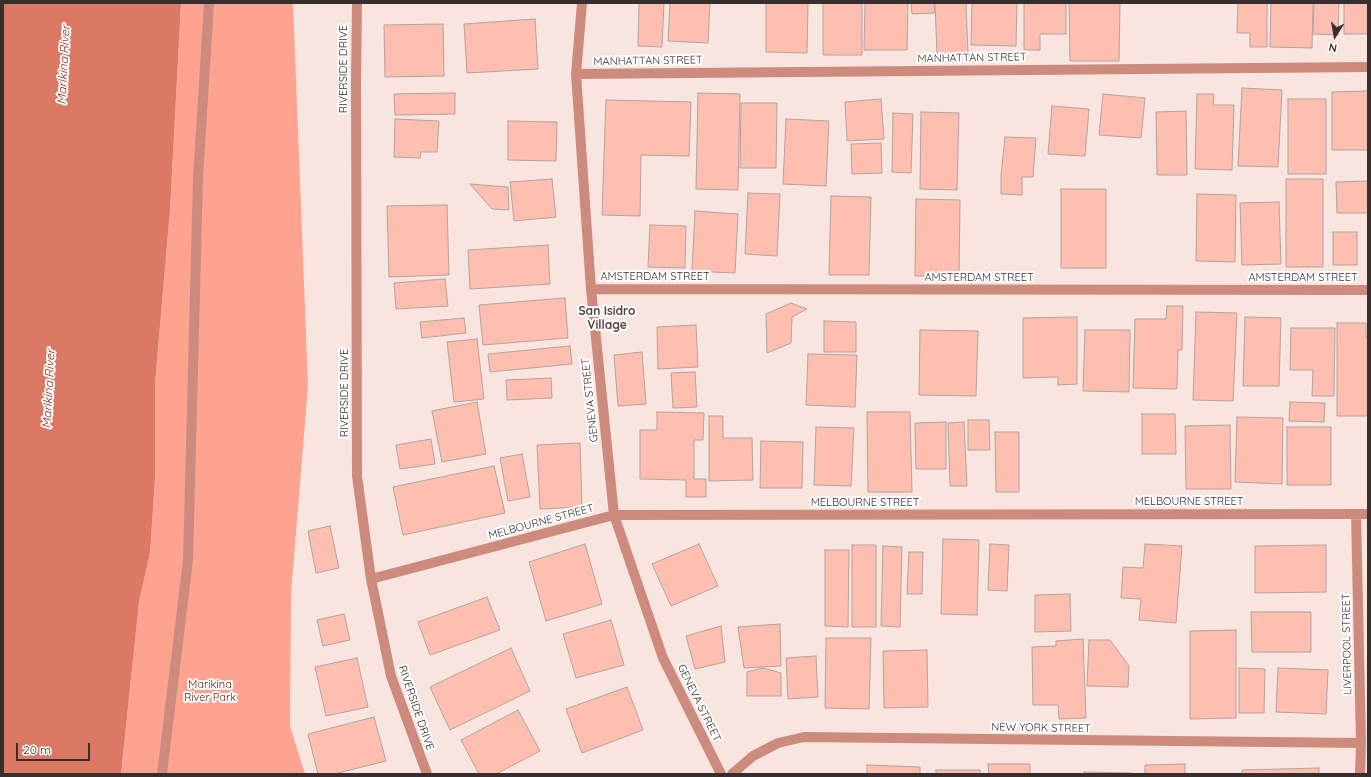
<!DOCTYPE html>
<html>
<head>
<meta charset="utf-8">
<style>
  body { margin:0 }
  #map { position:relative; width:1371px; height:777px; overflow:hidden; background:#f9e5e0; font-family:Quicksand,sans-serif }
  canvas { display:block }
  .frame { position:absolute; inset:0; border:4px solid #372f2d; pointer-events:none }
  .north { position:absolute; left:1315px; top:16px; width:40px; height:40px; -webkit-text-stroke:3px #fff; paint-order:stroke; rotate:191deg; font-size:11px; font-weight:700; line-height:16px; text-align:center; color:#372f2d }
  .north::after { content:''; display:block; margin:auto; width:14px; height:18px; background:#372f2d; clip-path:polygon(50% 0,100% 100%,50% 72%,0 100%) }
  .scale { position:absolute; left:16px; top:743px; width:74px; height:18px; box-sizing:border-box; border:2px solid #372f2d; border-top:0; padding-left:5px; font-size:12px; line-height:14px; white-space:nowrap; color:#372f2d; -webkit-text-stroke:3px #fff; paint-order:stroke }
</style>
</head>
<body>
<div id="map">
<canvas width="1371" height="777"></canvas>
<div class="frame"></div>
<div class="north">N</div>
<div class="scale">20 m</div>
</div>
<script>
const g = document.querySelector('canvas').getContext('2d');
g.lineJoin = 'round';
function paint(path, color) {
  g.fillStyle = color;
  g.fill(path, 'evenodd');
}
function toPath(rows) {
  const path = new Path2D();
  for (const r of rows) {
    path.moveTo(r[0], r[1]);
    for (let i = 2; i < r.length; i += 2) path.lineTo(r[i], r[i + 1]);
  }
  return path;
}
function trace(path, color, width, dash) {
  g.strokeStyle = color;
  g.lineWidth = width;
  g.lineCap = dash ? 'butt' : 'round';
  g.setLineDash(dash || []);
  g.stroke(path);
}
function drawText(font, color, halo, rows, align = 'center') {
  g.font = font + ' Quicksand,sans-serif';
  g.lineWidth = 4;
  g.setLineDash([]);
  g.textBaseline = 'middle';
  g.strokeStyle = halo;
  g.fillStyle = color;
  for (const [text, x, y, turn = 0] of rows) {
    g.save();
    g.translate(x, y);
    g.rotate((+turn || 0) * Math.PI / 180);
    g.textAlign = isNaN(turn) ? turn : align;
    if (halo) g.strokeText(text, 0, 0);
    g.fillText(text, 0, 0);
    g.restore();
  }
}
paint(toPath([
  [181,3,293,3,308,386,291,594,290,726,305,774,121,774,139,602,150,553,155,478,155,383,170,210]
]), '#fea390');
paint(toPath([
  [3,3,181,3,170,210,155,383,155,478,150,553,139,602,121,774,3,774]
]), '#db7964');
const building = toPath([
  [639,3,664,3,662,47,638,46,639,3],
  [670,3,710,3,708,43,668,41,670,3],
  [766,3,808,3,807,53,766,52,766,3],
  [823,3,862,3,862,55,823,55,823,3],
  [865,3,908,3,907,50,864,50,865,3],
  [911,3,934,3,935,13,912,14,911,3],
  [935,3,966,3,968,53,937,54,935,3],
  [972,3,1017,3,1016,46,971,45,972,3],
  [1024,3,1066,3,1066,34,1040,34,1040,50,1024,50,1024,3],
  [1069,3,1120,3,1119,61,1070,61,1069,3],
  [1238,3,1267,3,1267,47,1250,47,1250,33,1237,33,1238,3],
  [1271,3,1313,3,1312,48,1270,47,1271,3],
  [1314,3,1339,3,1338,35,1313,34,1314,3],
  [1344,3,1368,3,1368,34,1344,34,1344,3],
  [535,19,538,69,467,73,464,24,535,19],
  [443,24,444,76,385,77,384,25,443,24],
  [1242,88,1282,90,1278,167,1238,166,1242,88],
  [1368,91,1368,150,1332,150,1332,92,1368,91],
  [455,93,455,114,395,115,394,94,455,93],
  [698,93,740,94,738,190,696,189,698,93],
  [1103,94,1145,98,1141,138,1099,135,1103,94],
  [1197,94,1214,94,1213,105,1234,105,1232,170,1195,169,1197,94],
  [881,99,884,139,847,141,845,102,881,99],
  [1288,99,1326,99,1326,174,1288,174,1288,99],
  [606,100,691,102,689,156,641,155,640,216,602,215,606,100],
  [741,103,777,103,776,168,740,168,741,103],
  [1052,106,1089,109,1085,156,1048,154,1052,106],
  [1186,111,1187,175,1157,175,1156,112,1186,111],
  [921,112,959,113,957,190,920,189,921,112],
  [893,113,913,114,911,173,892,172,893,113],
  [395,119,439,121,437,152,421,152,420,158,394,157,395,119],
  [786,119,829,121,826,186,783,184,786,119],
  [508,121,557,122,556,161,508,160,508,121],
  [1005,137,1036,138,1033,177,1022,177,1022,195,1001,194,1001,175,1005,137],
  [881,143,882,173,852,174,851,144,881,143],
  [552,179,556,217,514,221,510,182,552,179],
  [1286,179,1323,179,1323,267,1286,267,1286,179],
  [1368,181,1368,213,1337,213,1336,182,1368,181],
  [470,184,508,187,509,210,492,209,470,184],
  [1061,189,1106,189,1106,268,1061,268,1061,189],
  [748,193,780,194,777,256,745,254,748,193],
  [1197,194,1236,195,1235,262,1196,261,1197,194],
  [831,196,871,197,869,275,829,275,831,196],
  [916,199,960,200,959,276,915,276,916,199],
  [1279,202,1281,264,1242,265,1240,203,1279,202],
  [447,205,449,275,389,277,387,206,447,205],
  [695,211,738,214,735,273,692,271,695,211],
  [650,225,686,226,685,268,648,267,650,225],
  [1333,232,1357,232,1357,265,1333,265,1333,232],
  [548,245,550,284,470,289,468,250,548,245],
  [445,279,448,306,396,309,394,283,445,279],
  [565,298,568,338,483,345,479,305,565,298],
  [791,303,807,309,792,317,791,343,767,353,766,314,791,303],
  [1167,306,1183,306,1182,350,1178,350,1177,389,1133,388,1135,319,1166,319,1167,306],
  [1196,312,1237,313,1233,401,1193,400,1196,312],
  [1077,317,1077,384,1058,385,1058,377,1023,378,1023,318,1077,317],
  [1245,317,1281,318,1279,386,1243,386,1245,317],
  [464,318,466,333,422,338,420,322,464,318],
  [824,321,856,322,856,352,824,352,824,321],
  [1337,323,1366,323,1366,338,1368,338,1368,416,1337,416,1337,323],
  [696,325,698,367,658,369,657,327,696,325],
  [1291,328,1335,328,1334,396,1312,396,1313,370,1290,370,1291,328],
  [920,330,978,331,976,396,919,395,920,330],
  [1085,330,1130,330,1129,392,1083,391,1085,330],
  [477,339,484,399,454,402,447,342,477,339],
  [570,346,572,364,490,372,488,354,570,346],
  [642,352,646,404,618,406,614,355,642,352],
  [808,354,857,355,855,407,806,405,808,354],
  [695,372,697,407,673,408,671,373,695,372],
  [551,378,552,398,507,400,506,380,551,378],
  [477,402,486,454,442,462,432,411,477,402],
  [1290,402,1325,403,1324,422,1289,421,1290,402],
  [657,412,704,413,703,440,694,440,694,479,706,479,706,497,686,497,686,480,640,479,640,430,657,430,657,412],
  [867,412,910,412,912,492,868,492,867,412],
  [1142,414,1175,414,1176,454,1142,454,1142,414],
  [709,416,723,416,723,438,752,438,753,480,709,481,709,416],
  [1237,417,1283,418,1282,484,1235,482,1237,417],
  [968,420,989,420,990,450,968,450,968,420],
  [946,422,946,469,916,469,915,423,946,422],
  [964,422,967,486,950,486,948,423,964,422],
  [1230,425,1231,489,1186,489,1185,426,1230,425],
  [816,427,854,428,851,486,814,485,816,427],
  [1287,427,1331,427,1331,485,1287,485,1287,427],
  [995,432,1019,432,1019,492,996,492,995,432],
  [431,439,435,464,400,469,396,445,431,439],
  [761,441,803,442,802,488,760,488,761,441],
  [580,443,582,507,540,509,537,445,580,443],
  [522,454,530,497,508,501,500,458,522,454],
  [494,466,505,513,403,535,393,487,494,466],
  [330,526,339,568,316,573,308,531,330,526],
  [943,539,979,540,977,615,941,614,943,539],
  [585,544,602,604,546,621,529,562,585,544],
  [699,544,718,586,671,606,652,564,699,544],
  [990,544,1009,545,1007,591,988,590,990,544],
  [1145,544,1182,546,1176,623,1139,620,1141,599,1121,598,1123,567,1143,568,1145,544],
  [852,545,876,545,876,627,852,627,852,545],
  [1326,545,1326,592,1255,593,1255,546,1326,545],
  [883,546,902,547,900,627,881,626,883,546],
  [825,550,849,550,848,627,825,626,825,550],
  [909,552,923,552,922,594,907,594,909,552],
  [1070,594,1071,631,1035,632,1035,595,1070,594],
  [487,597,500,630,430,655,418,622,487,597],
  [1251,612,1311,612,1311,652,1252,652,1251,612],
  [344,614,350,640,323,646,317,620,344,614],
  [611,620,624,665,576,678,563,634,611,620],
  [780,624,781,666,744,668,738,627,780,624],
  [721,626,725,662,695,669,686,636,721,626],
  [1236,630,1236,718,1190,719,1190,631,1236,630],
  [826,638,871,638,869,709,825,708,826,638],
  [1083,639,1086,718,1059,719,1058,705,1033,705,1032,647,1056,646,1056,641,1083,639],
  [1089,640,1110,640,1129,666,1128,687,1087,686,1089,640],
  [511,648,530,691,450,730,430,687,511,648],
  [927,650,928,707,884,708,883,651,927,650],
  [816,656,818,697,788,699,786,658,816,656],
  [357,658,368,707,326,716,315,667,357,658],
  [763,668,781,673,781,696,747,696,747,672,763,668],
  [1239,668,1265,669,1264,713,1239,713,1239,668],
  [1278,668,1328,670,1326,714,1276,712,1278,668],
  [627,687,643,730,582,753,566,709,627,687],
  [518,710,540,751,496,774,479,774,461,740,518,710],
  [374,717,386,761,334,774,318,774,308,734,374,717],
  [988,764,1030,764,1030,774,989,774,988,764],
  [1185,764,1185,774,1145,774,1145,765,1185,764],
  [867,765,920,767,920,774,867,774,867,765],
  [1319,768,1319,774,1242,774,1242,770,1319,768],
  [936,770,980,770,980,774,936,774,936,770],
  [1084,772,1132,773,1132,774,1084,774,1084,772]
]);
paint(building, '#febfb1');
trace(building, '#b5a19d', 1);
trace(toPath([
  [357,3,356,81,357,476,371,579,391,676,427,774],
  [582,3,576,74,591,289,614,515,663,658,721,774],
  [576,74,1368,67],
  [591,289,1368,290],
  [1356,514,1361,743,1360,774],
  [371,579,614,515,1368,514],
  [162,774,188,560,198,177,209,3],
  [732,774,753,756,778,743,804,737,1361,743]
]), '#cd8b7d', 10);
drawText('11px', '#372f2d', '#fff', [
  ["MANHATTAN STREET",972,58,-1],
  ["MANHATTAN STREET",648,61,-1],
  ["RIVERSIDE DRIVE",344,69,-90],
  ["AMSTERDAM STREET",655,277],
  ["AMSTERDAM STREET",979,278],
  ["AMSTERDAM STREET",1303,278],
  ["RIVERSIDE DRIVE",345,393,-90],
  ["GENEVA STREET",590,400,-96],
  ["MELBOURNE STREET",1189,502],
  ["MELBOURNE STREET",865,503],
  ["MELBOURNE STREET",541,522,-15],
  ["LIVERPOOL STREET",1347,644,-91],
  ["GENEVA STREET",699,703,64],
  ["RIVERSIDE DRIVE",416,708,71],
  ["NEW YORK STREET",1041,728,1]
]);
drawText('11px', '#591b0f', '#fff', [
  ["Marikina",210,685],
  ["River Park",210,698]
]);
drawText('italic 12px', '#911a00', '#fff', [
  ["Marikina River",64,65,-87],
  ["Marikina River",49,389,-87]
]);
drawText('bold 12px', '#544340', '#fff', [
  ["San Isidro",607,311],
  ["Village",607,325]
]);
</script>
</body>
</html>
